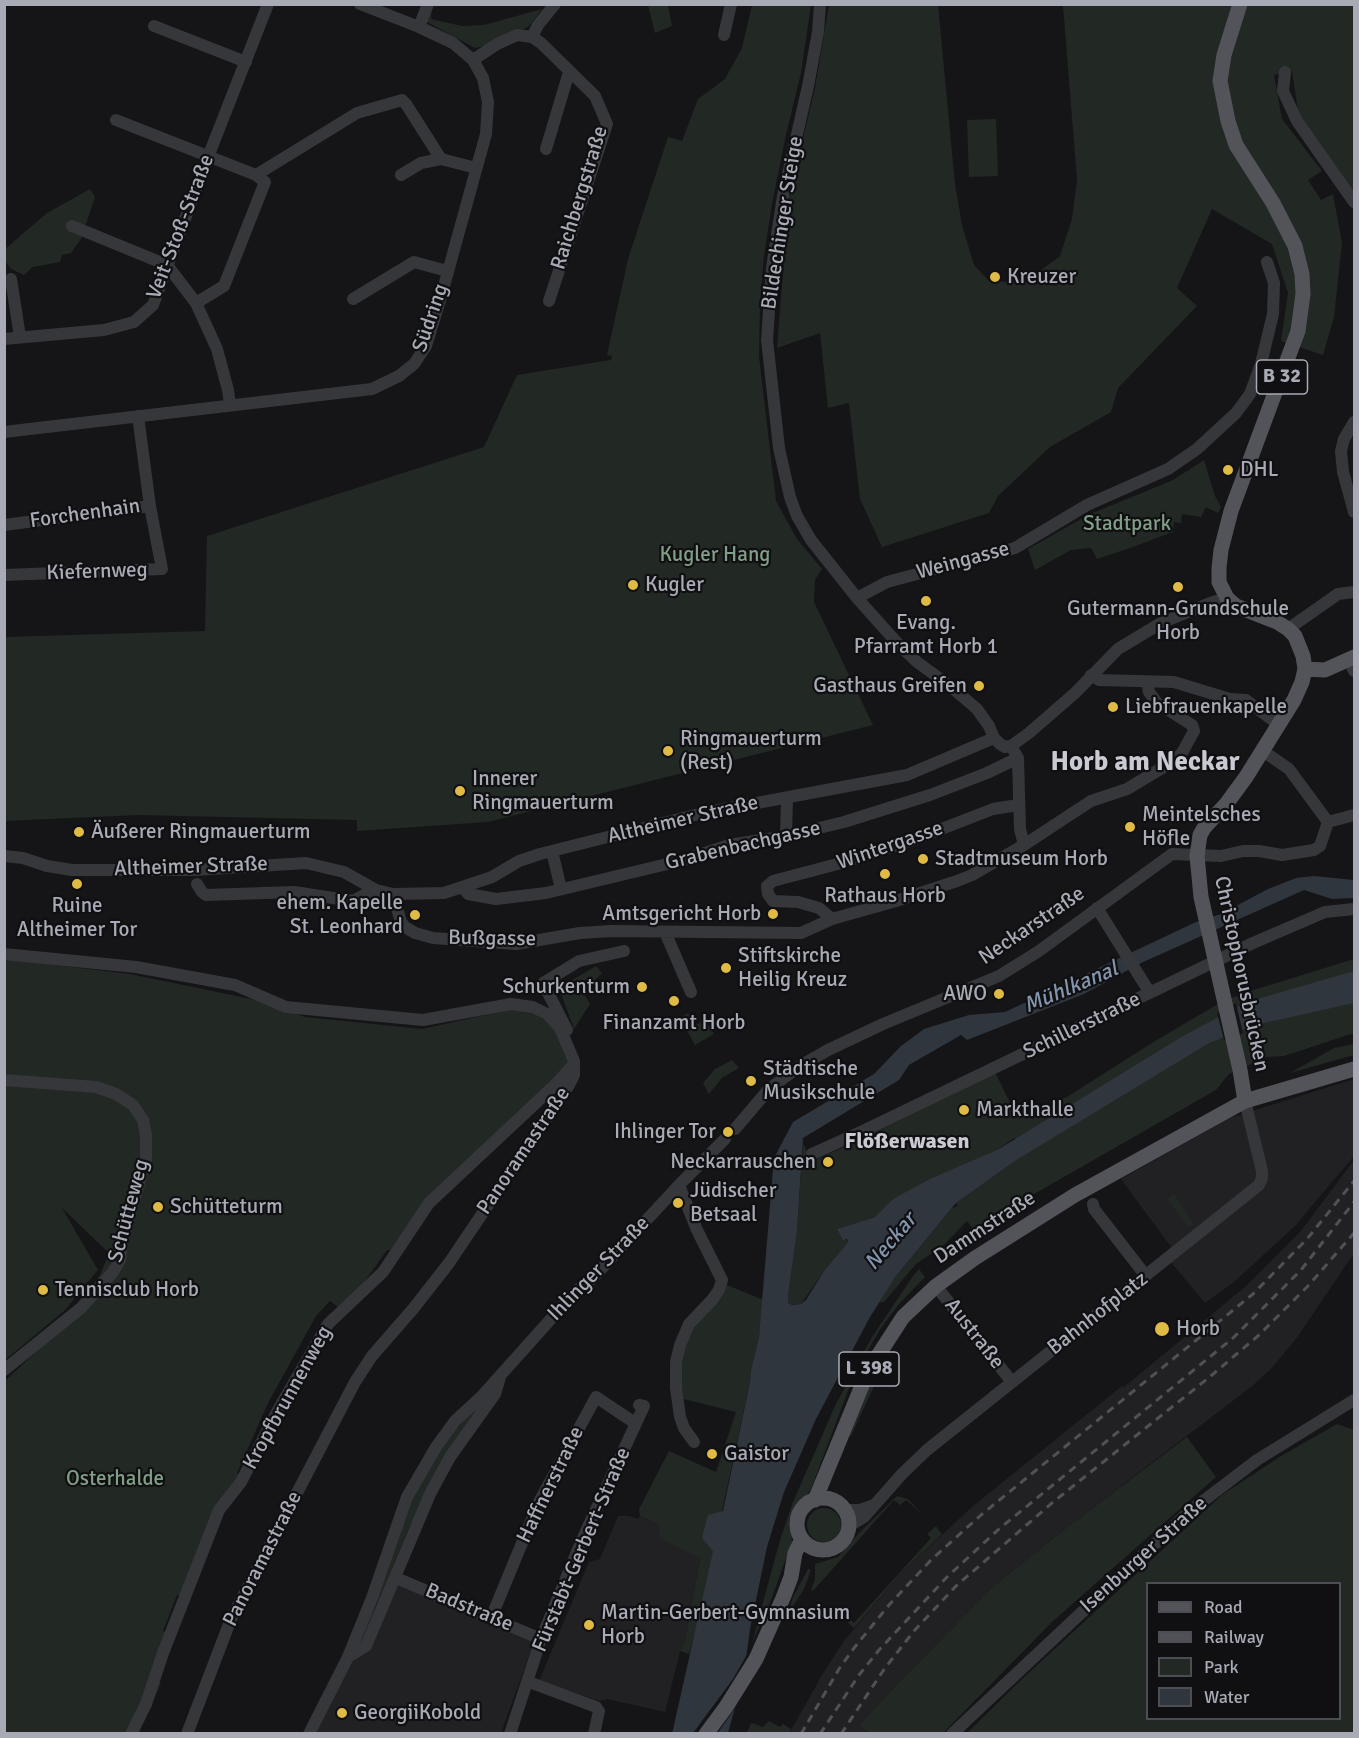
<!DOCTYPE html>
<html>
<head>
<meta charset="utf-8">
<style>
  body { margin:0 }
  #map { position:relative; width:1359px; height:1738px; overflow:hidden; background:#151517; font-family:Signika,sans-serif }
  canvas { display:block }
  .frame { position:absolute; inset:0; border:6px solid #a8abb5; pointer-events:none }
  .legend { position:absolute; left:1146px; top:1582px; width:195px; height:138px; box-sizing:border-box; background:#101012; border:2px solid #4d4e53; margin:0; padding:8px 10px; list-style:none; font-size:18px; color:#a8abb5 }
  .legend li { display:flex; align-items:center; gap:12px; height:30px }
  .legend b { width:30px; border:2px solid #4d4e53 }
</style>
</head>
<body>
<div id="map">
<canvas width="1359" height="1738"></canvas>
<div class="frame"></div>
<ul class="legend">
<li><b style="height:8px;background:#53545a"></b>Road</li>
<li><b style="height:8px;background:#505156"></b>Railway</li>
<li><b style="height:16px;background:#222823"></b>Park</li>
<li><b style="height:16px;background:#30363e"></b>Water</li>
</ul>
</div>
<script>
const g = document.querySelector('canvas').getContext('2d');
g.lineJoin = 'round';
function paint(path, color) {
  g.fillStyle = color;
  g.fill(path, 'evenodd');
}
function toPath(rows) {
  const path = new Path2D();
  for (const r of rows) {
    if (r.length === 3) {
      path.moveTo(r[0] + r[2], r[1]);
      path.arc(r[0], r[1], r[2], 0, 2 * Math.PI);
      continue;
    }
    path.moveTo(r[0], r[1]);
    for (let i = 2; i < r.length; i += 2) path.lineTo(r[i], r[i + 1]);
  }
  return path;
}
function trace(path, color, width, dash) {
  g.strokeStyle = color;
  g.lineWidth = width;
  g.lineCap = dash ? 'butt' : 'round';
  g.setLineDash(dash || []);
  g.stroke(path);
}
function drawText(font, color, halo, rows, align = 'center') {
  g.font = font + ' Signika,sans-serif';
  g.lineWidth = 4.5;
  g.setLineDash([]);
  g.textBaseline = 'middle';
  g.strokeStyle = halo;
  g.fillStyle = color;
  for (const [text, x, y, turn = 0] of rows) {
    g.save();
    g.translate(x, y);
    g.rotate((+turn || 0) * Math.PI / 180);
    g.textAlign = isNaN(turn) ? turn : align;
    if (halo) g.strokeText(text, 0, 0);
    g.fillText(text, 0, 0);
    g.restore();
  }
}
paint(toPath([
  [1354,1079,1354,1156,1294,1227,1234,1282,1205,1303,1165,1255,1171,1247,1121,1179,1230,1118],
  [1354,1160,1354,1253,1296,1339,1271,1369,1251,1387,1070,1525,995,1585,901,1680,860,1726,870,1733,789,1734,822,1675,844,1641,900,1574,973,1506,1122,1386,1124,1387,1246,1286,1300,1232],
  [618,1516,629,1516,638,1519,640,1516,658,1524,660,1539,700,1557,684,1644,680,1651,665,1712,607,1699,599,1701,539,1681,589,1562,600,1559],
  [398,1582,534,1642,501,1733,315,1734,353,1658]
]), '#212124');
paint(toPath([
  [432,5,431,19,462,26,484,25,542,9,529,26,524,29,506,33,485,46,475,48,427,22],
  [648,5,668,5,672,26,655,33],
  [752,5,811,5,801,73,785,139,772,204,764,256,760,303,759,356,776,501,797,539,822,569,815,580,814,602,873,725,488,822,357,831,357,820,138,815,5,821,5,637,205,631,207,536,484,447,517,375,611,360,612,356,607,355,628,259,668,137,682,141,698,99,725,79,742,48],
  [829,5,938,5,955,184,962,225,974,265,989,281,1010,282,1033,276,1060,256,1072,219,1077,180,1063,5,1354,5,1354,196,1299,117,1292,71,1274,75,1282,119,1322,171,1308,180,1321,200,1333,194,1342,243,1334,317,1323,355,1281,341,1288,293,1272,244,1212,209,1177,288,1197,306,1118,388,1111,412,1050,447,998,496,989,513,882,547,860,499,849,403,828,408,820,333,777,348,789,198,815,88],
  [996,119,998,176,969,177,967,120],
  [90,189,95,197,81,239,71,253,62,255,60,262,33,267,24,275,11,269,5,261,5,249,47,213],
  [1204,460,1215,496,1221,507,1218,513,1206,507,1201,517,1182,514,1181,523,1174,522,1173,532,1130,548,1097,559,1091,548,1071,550,1035,570,1028,549,1088,515,1173,480],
  [5,959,130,974,256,1000,305,1017,422,1029,513,1009,534,1013,560,1030,573,1070,429,1196,391,1250,387,1250,363,1284,338,1307,330,1301,316,1316,268,1403,237,1473,244,1477,217,1525,183,1595,177,1595,163,1631,167,1633,151,1677,161,1683,139,1733,5,1733,5,1381,61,1328,100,1275,109,1253,62,1208,98,1270,64,1311,5,1360],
  [1354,959,1354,1033,1284,1056,1267,1057,1229,1074,1216,1090,973,1229,967,1221,943,1246,916,1264,884,1302,879,1303,896,1276,952,1208,958,1206,956,1203,1028,1152,1014,1138,999,1149,893,1199,875,1217,837,1229,848,1242,824,1271,801,1304,789,1305,788,1303,788,1293,763,1304,759,1337,751,1370,750,1382,697,1626,689,1654,680,1651,684,1644,700,1558,660,1539,658,1524,640,1516,639,1509,669,1451,716,1472,736,1412,680,1398,681,1362,691,1326,727,1285,761,1299,789,1281,797,1231,803,1144,813,1161,866,1137,995,1072,1017,1117,1067,1097,1155,1041,1218,1004,1244,993],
  [596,966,602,973,583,992,590,1004,574,1029,559,988],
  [688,1013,696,1025,705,1020,714,1034,695,1045,680,1018],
  [1354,1044,1354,1055,1290,1073,1334,1048],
  [732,1060,739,1068,722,1078,709,1094,703,1083,715,1069],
  [1174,1194,1194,1224,1189,1228,1167,1199],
  [919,1269,925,1277,899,1304,881,1328,856,1370,811,1489,807,1495,795,1505,791,1520,792,1542,771,1600,752,1643,780,1540,793,1502,835,1406,872,1337,913,1276],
  [882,1369,851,1436,848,1436,875,1371],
  [488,1394,439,1469,407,1532,361,1645,359,1644,377,1602,413,1496,444,1443],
  [1337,1424,1354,1430,1354,1733,967,1733,1021,1680,1222,1495,1281,1456],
  [1148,1584,1340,1584,1340,1718,1148,1718],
  [1187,1437,1216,1477,1052,1622,943,1733,870,1733,859,1726,901,1680,995,1585,1070,1525],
  [897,1496,908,1499,922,1514,906,1500,900,1505,894,1500,813,1591,811,1590,815,1579,815,1564,838,1557,859,1533],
  [824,1525,17],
  [936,1526,942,1534,900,1574,854,1628,848,1623,850,1620,854,1623,931,1538,927,1534],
  [808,1569,810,1569,810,1573,804,1589,787,1616,793,1597],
  [769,1721,780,1727,783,1724,791,1729,789,1733,747,1733,750,1725,752,1723,763,1727]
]), '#222823');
paint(toPath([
  [1314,876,1354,880,1354,898,1332,899,1304,890,1141,963,1084,994,967,1040,961,1035,909,1065,899,1080,803,1138,797,1231,788,1294,788,1303,792,1305,801,1304,806,1300,824,1271,848,1242,847,1239,843,1240,837,1229,875,1217,893,1199,930,1179,999,1149,1183,1036,1247,1002,1354,971,1354,1003,1255,1025,1209,1043,1018,1159,956,1203,896,1276,870,1317,816,1419,784,1492,767,1547,750,1629,744,1675,728,1733,672,1734,713,1551,702,1538,708,1515,723,1511,750,1382,751,1370,759,1337,774,1158,793,1122,874,1074,901,1046,924,1029,969,1015,1005,1012,1196,922,1221,914,1268,889,1296,878]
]), '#30363e');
paint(toPath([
  [1236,1003,1243,1033,1224,1040,1217,1013],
  [750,1649,747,1675,741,1700,717,1734,693,1733,733,1679]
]), '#151517');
trace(toPath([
  [820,4,818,32,808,86,783,196,772,268,767,340,779,448,790,497,797,516,811,540,857,598,899,645,917,662,950,686,977,709,989,726,994,738,1000,744,1005,747,1011,746],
  [154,26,246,62],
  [419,27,428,4],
  [724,35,731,4],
  [532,37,541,43,595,96,607,124,549,301],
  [473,60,497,44,517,35,532,37,538,25,555,4],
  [1285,72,1283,91,1297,121,1354,202],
  [116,120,256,175],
  [546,149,569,72],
  [401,175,421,163,441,159,476,168],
  [72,226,167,265,196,303,217,349,228,390,230,405],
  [11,279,20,337],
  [353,299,414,262,447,271],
  [196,303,224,286,265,182,256,175,357,113,402,100,406,104,441,159],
  [4,339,104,330,134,322,153,305,208,157,268,4],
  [1354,422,1344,439,1341,451,1343,472,1354,512],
  [4,432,372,389,399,376,414,364,426,346,441,297,486,134,488,102,483,78,473,60,453,43,419,27,360,4],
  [4,525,150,506,138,416],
  [4,575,162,569,150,506],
  [857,598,887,582,1015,548,1087,505,1168,469,1197,449,1236,413,1250,394,1261,364,1273,314,1274,283,1267,262],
  [1288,629,1338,594,1354,592],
  [1349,660,1354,671],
  [1091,675,1099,680,1174,682,1230,699,1246,700,1279,725],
  [1011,746,1029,733,1075,693,1118,649,1161,623,1210,603,1227,598],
  [1328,822,1354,815],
  [786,836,787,798],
  [1024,845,1091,801,1127,789,1172,762,1182,753,1194,731,1192,725,1157,703,1149,692,1147,682],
  [552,851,561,889],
  [4,856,23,858,47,866,72,870,195,870,306,863,344,872,376,890,393,894,444,893,492,877,519,861,540,854,703,813,907,775,994,738],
  [197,884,202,892,206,895,294,892,353,901,373,890],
  [463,888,468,894,496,899,546,893,684,860,729,845,786,836,844,822,930,795,987,773,1018,758],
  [393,894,401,922,405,927,415,933,433,938,516,944,580,933,611,931,801,933,832,919,896,901,957,881,972,875,1024,845,1020,829,1018,758,1011,746],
  [1097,908,1150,993],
  [832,919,819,908,798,902,773,901,768,894,767,886,773,881,845,862,913,840,993,809,1018,805],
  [665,932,691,992],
  [4,954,136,967,235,985,286,1007,423,1020,511,1004,533,1007,547,1014,560,1028,574,1061,574,1075,569,1085,449,1263,413,1309,372,1356,355,1382,231,1619,187,1734],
  [567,1030,543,983,579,961,624,951],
  [4,1080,96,1087,116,1094,133,1105,143,1120,146,1135,146,1159,123,1238,120,1260,113,1272,81,1308,4,1370],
  [735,1129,769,1089,800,1066,828,1050,883,1024,999,976,1039,951,1172,854,1221,856,1243,851,1259,851,1282,855,1314,850,1320,846,1328,822,1289,769,1263,751],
  [812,1154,863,1131,1253,943,1325,912,1354,909],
  [679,1185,697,1230,722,1280,719,1290,712,1300,689,1324,680,1345,676,1362,676,1388,680,1417,684,1428,694,1442],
  [1093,1204,1094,1209,1146,1276],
  [936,1286,1012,1382],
  [845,1510,860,1510,874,1505],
  [849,1526,864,1517,902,1474,927,1450,1259,1185,1262,1178,1262,1171,1245,1101],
  [396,1578,541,1639],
  [491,1618,539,1502,596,1397,635,1423],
  [348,1657,366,1646,430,1494,450,1457,495,1394,500,1377],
  [529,1682,596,1707,599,1711,594,1734],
  [131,1734,146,1704,163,1653,219,1510,241,1482,278,1410,328,1324,383,1272,429,1203,555,1085,574,1064],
  [309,1734,348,1657,372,1598,407,1497,436,1447,455,1421,481,1397,576,1291,591,1280,679,1185,725,1139],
  [510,1734,541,1639,581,1542,644,1406,639,1405],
  [952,1734,1190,1511,1257,1460,1354,1400]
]), '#36373b', 12);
trace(toPath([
  [1240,4,1224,55,1220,81,1228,121,1236,145,1273,203,1295,246,1302,274,1303,294,1298,331,1231,511,1221,550,1219,568,1219,582,1227,598,1236,606,1277,622,1288,629,1295,636,1303,656,1305,669,1302,682,1294,700,1246,777,1227,803,1204,828,1200,835,1197,856,1201,897,1240,1070,1245,1101],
  [1305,669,1325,670,1354,657],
  [823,1524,26],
  [815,1500,868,1371,903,1317,936,1286,975,1258,1075,1195,1245,1101,1354,1069],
  [706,1734,726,1707,756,1659,783,1598,791,1577,795,1553,802,1539]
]), '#53545a', 15);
trace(toPath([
  [801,1734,839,1669,854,1648,889,1605,931,1560,981,1515,1253,1294,1307,1239,1354,1181],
  [820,1734,859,1675,879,1650,947,1577,999,1529,1233,1338,1301,1270,1354,1202],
  [841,1734,885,1668,914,1631,956,1586,1052,1503,1212,1375,1259,1335,1308,1286,1354,1233]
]), '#505156', 3, [8, 6]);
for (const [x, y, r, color] of [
  [995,277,6,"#dfba45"],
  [1228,470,6,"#dfba45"],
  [633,585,6,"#dfba45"],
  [1178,587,6,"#dfba45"],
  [926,601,6,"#dfba45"],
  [979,686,6,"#dfba45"],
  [1113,707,6,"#dfba45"],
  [668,751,6,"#dfba45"],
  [460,791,6,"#dfba45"],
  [1130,827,6,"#dfba45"],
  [79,832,6,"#dfba45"],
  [923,859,6,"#dfba45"],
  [885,874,6,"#dfba45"],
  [77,884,6,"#dfba45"],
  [773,914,6,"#dfba45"],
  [415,915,6,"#dfba45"],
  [726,968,6,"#dfba45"],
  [642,987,6,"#dfba45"],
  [999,994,6,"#dfba45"],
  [674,1001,6,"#dfba45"],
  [751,1081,6,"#dfba45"],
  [964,1110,6,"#dfba45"],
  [728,1132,6,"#dfba45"],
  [828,1162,6,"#dfba45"],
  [678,1203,6,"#dfba45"],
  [158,1207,6,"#dfba45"],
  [43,1290,6,"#dfba45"],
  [1162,1329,8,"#dfba45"],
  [712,1454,6,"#dfba45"],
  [589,1625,6,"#dfba45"],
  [342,1713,6,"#dfba45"]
]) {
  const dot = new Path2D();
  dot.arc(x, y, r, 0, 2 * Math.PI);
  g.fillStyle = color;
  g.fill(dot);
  trace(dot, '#101012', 2);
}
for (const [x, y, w] of [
  [1282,377,51],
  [869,1369,60]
]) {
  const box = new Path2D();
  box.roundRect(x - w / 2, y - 17, w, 34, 4.5);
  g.fillStyle = '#101012';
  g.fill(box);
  trace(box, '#a8abb5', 1.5);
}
drawText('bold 20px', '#a8abb5', null, [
  ["B 32",1282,377],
  ["L 398",869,1369]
]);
drawText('21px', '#a8abb5', '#101012', [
  ["Raichbergstraße",580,198,-73],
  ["Bildechinger Steige",783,223,-81],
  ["Veit-Stoß-Straße",181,227,-69],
  ["Südring",431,318,-71],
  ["Forchenhain",85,514,-8],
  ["Weingasse",963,561,-15],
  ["Kiefernweg",97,572,-2],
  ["Altheimer Straße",683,820,-13],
  ["Grabenbachgasse",743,846,-13],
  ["Wintergasse",890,846,-19],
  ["Altheimer Straße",191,867,-2],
  ["Neckarstraße",1032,926,-34],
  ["Bußgasse",492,939,1],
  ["Christophorusbrücken",1241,974,78],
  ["Schillerstraße",1082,1026,-26],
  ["Panoramastraße",524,1151,-56],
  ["Schütteweg",129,1211,-75],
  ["Dammstraße",985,1228,-33],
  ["Ihlinger Straße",599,1269,-46],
  ["Bahnhofplatz",1098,1314,-38],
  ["Austraße",974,1334,52],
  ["Kropfbrunnenweg",288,1398,-61],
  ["Haffnerstraße",551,1485,-64],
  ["Fürstabt-Gerbert-Straße",582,1550,-67],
  ["Isenburger Straße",1144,1555,-42],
  ["Panoramastraße",263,1559,-63],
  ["Badstraße",469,1608,23]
]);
drawText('21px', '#a8abb5', '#101012', [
  ["Kreuzer",1007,277],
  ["DHL",1240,470],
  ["Kugler",645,585],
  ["Gutermann-Grundschule",1178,609,"center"],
  ["Horb",1178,633,"center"],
  ["Evang.",926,623,"center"],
  ["Pfarramt Horb 1",926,647,"center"],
  ["Gasthaus Greifen",967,686,"right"],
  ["Liebfrauenkapelle",1125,707],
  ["Ringmauerturm",680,739],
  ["(Rest)",680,763],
  ["Innerer",472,779],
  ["Ringmauerturm",472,803],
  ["Meintelsches",1142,815],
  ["Höfle",1142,839],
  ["Äußerer Ringmauerturm",91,832],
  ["Stadtmuseum Horb",935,859],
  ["Rathaus Horb",885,896,"center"],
  ["ehem. Kapelle",403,903,"right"],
  ["St. Leonhard",403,927,"right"],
  ["Ruine",77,906,"center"],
  ["Altheimer Tor",77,930,"center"],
  ["Amtsgericht Horb",761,914,"right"],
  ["Stiftskirche",738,956],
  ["Heilig Kreuz",738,980],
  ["Schurkenturm",630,987,"right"],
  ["AWO",987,994,"right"],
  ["Finanzamt Horb",674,1023,"center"],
  ["Städtische",763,1069],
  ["Musikschule",763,1093],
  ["Markthalle",976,1110],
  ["Ihlinger Tor",716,1132,"right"],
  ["Neckarrauschen",816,1162,"right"],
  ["Jüdischer",690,1191],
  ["Betsaal",690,1215],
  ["Schütteturm",170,1207],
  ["Tennisclub Horb",55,1290],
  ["Horb",1176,1329],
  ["Gaistor",724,1454],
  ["Martin-Gerbert-Gymnasium",601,1613],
  ["Horb",601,1637],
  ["GeorgiiKobold",354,1713]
], 'left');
drawText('21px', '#819e86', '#101012', [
  ["Stadtpark",1127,524],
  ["Kugler Hang",715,555],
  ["Osterhalde",115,1479]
]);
drawText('italic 22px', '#8395ad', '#101012', [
  ["Mühlkanal",1071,988,-23],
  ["Neckar",891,1242,-50]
]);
drawText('bold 22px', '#c9cad2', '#101012', [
  ["Flößerwasen",907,1142]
]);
drawText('bold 27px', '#c9cad2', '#101012', [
  ["Horb am Neckar",1145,763]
]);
</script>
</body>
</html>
